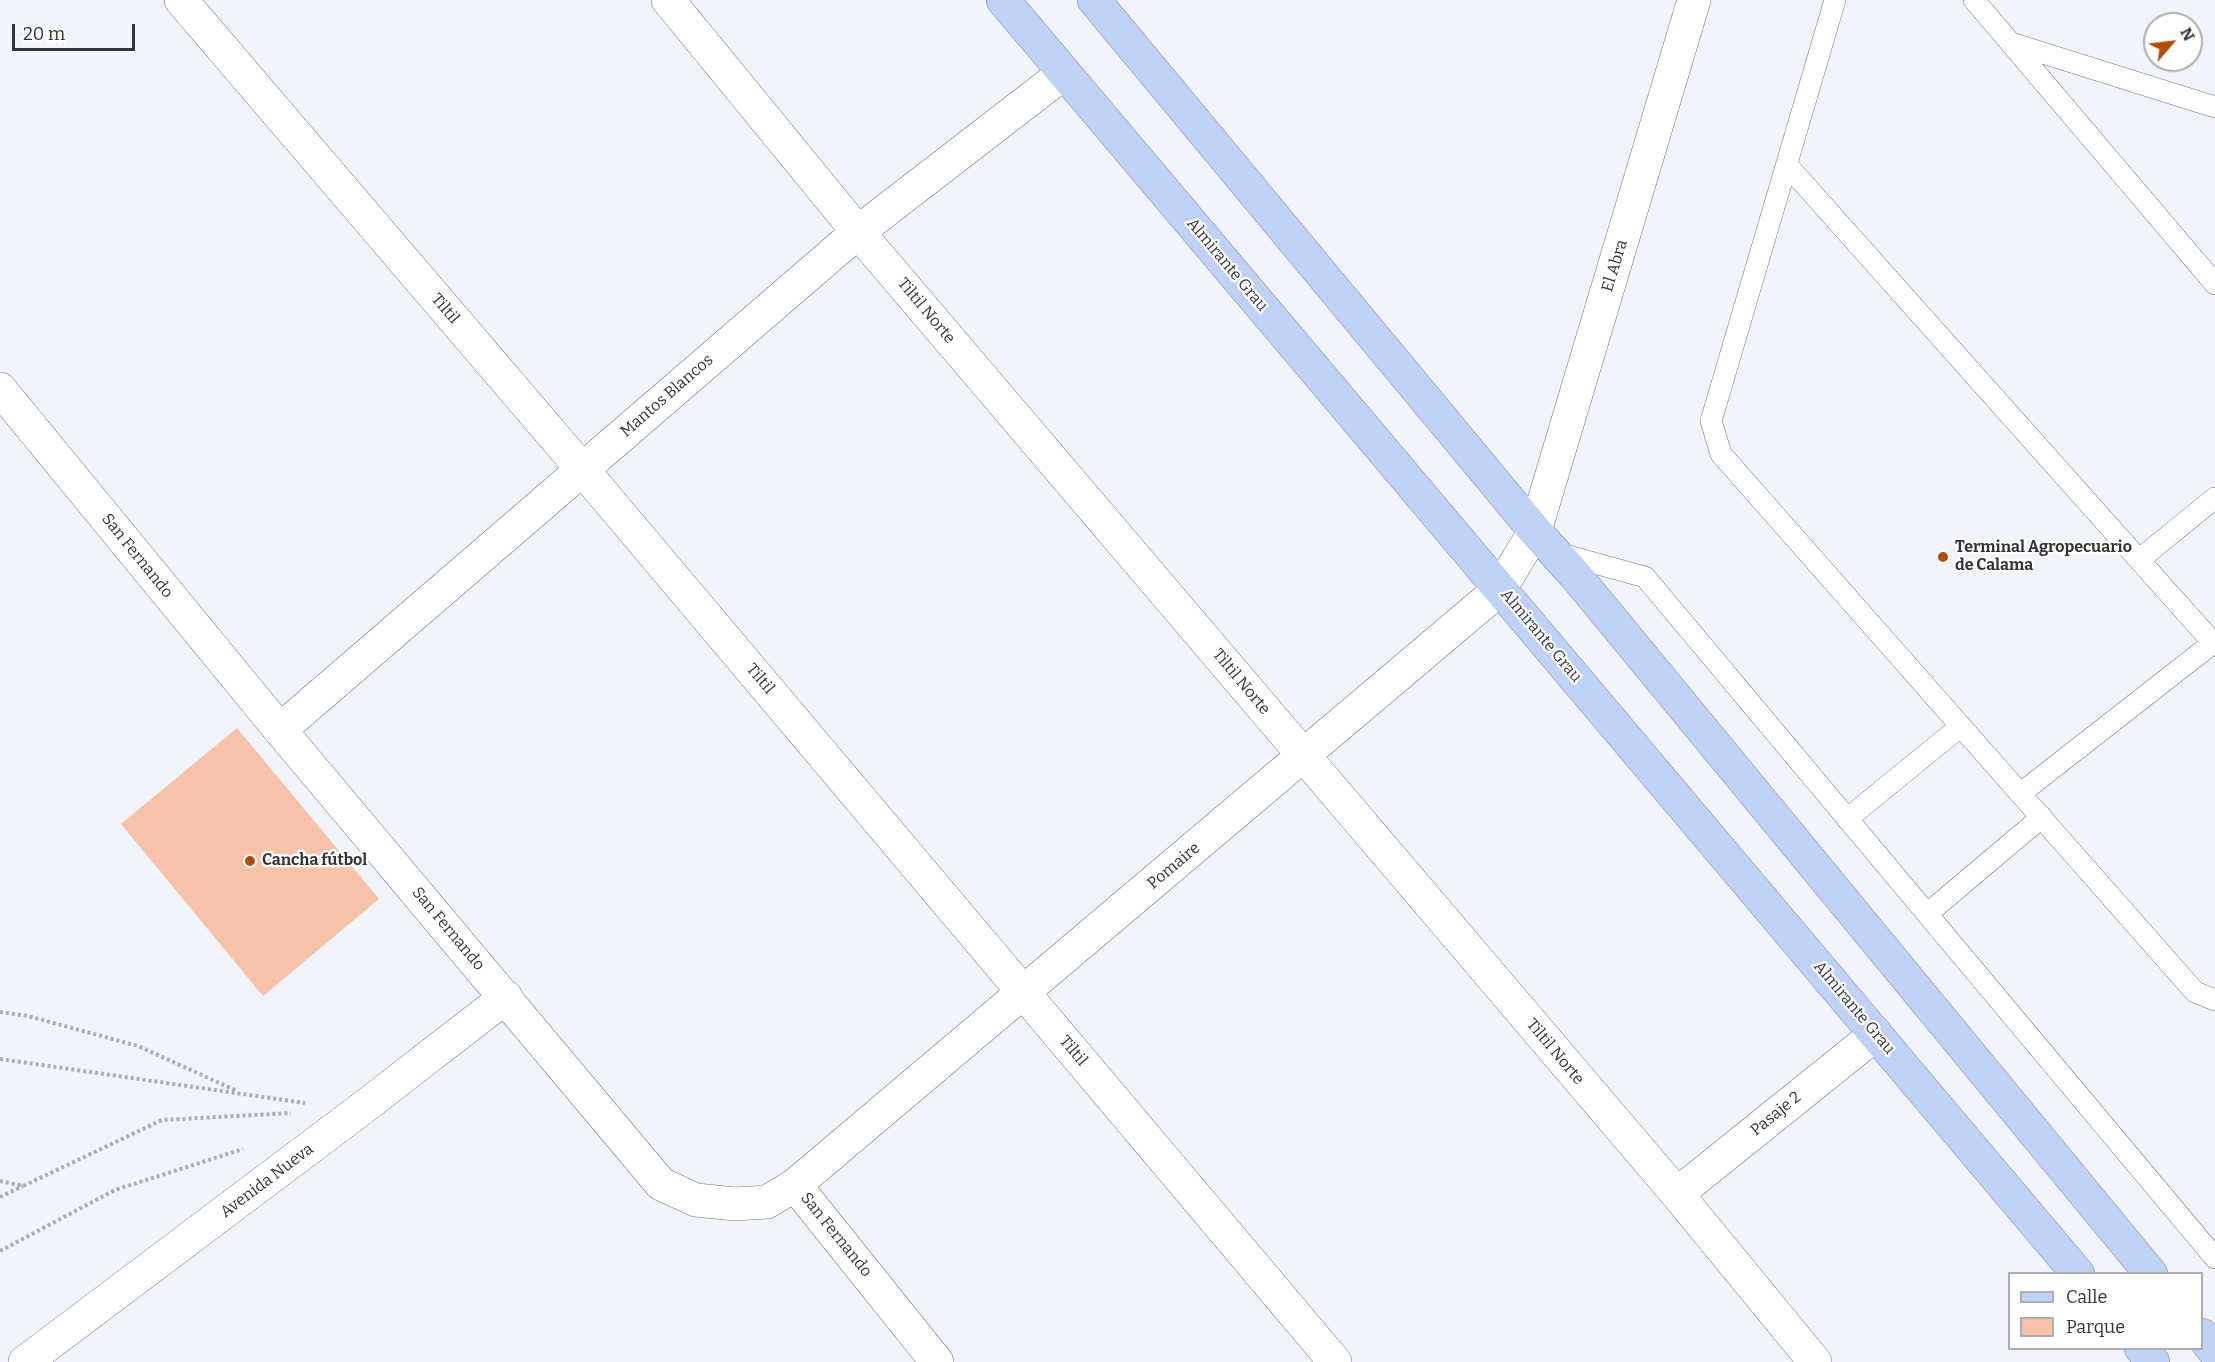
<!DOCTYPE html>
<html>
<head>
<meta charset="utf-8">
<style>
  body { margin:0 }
  #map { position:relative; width:2215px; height:1362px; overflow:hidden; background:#f1f4fa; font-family:Bitter,serif }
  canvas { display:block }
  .legend { position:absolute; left:2008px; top:1272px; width:195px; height:78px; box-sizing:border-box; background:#fff; border:2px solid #adaeaf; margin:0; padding:8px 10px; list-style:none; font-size:18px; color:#333437 }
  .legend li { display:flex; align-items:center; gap:12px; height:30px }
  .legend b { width:30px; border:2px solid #adaeaf }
  .north { position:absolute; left:2143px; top:12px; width:60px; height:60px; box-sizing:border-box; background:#fff; border:2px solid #adaeaf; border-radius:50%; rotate:62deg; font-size:16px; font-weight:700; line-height:24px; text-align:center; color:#333437 }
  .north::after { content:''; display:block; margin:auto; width:21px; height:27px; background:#af4e09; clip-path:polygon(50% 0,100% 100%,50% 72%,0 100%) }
  .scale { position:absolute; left:12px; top:24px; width:123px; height:27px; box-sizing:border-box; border:3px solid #333437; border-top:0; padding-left:8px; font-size:18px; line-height:21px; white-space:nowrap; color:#333437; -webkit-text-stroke:4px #fff; paint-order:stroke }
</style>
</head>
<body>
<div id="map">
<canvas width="2215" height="1362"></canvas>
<ul class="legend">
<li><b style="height:8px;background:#bfd1f4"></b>Calle</li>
<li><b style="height:16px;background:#f6c2a8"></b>Parque</li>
</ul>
<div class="north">N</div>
<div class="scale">20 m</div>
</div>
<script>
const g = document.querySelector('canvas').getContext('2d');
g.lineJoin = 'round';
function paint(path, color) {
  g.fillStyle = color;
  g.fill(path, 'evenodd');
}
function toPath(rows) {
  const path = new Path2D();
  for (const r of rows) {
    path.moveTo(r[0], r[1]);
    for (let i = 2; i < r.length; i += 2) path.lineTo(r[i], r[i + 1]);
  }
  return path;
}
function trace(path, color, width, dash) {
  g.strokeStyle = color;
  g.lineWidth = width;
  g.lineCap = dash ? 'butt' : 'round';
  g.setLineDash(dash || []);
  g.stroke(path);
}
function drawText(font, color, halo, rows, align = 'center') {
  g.font = font + ' Bitter,serif';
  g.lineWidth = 4.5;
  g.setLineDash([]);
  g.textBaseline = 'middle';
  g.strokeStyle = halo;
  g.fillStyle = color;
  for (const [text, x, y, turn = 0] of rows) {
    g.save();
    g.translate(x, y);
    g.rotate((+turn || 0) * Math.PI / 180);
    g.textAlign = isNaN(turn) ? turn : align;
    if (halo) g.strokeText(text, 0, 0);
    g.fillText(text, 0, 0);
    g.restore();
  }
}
paint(toPath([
  [237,728,379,899,263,996,121,824]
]), '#f6c2a8');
const service = toPath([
  [1835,0,1711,421,1721,454,2195,992,2215,1000],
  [1974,0,2215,284],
  [2011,43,2215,107],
  [1788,166,2215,645],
  [1558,553,1645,577,2215,1258],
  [2140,559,2215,498],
  [2021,793,2213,643],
  [1847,819,1961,726],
  [1927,914,2042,817]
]);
const minor = toPath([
  [181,0,582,469,1335,1362],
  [668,0,858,232,1677,1194,1815,1362],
  [1535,531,1694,0],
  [280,730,858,232,1064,73],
  [795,1185,937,1362],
  [1677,1194,1876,1034],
  [25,1362,360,1110,506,997]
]);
const tertiary = toPath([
  [0,389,280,730,661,1184,696,1200,735,1204,767,1202,795,1185,1500,589,1535,531]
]);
const primary = toPath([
  [1003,0,2078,1274],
  [1094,0,1535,531,1575,575,2151,1274],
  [2202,1335,2215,1352],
  [2141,1348,2153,1362]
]);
trace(service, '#74767b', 22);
trace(minor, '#74767b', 34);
trace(tertiary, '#74767b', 34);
trace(primary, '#7286ad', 34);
trace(toPath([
  [0,1012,28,1016,138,1046,237,1091],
  [0,1059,305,1103],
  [0,1181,23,1186,162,1120,291,1113],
  [0,1197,23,1186],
  [0,1251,115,1190,243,1149]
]), '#acaeb3', 4, [3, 3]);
trace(service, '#fff', 21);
trace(minor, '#fff', 33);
trace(tertiary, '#fff', 33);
trace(primary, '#bfd1f4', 33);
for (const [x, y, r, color] of [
  [1943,557,6,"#af4e09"],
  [250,861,6,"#af4e09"]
]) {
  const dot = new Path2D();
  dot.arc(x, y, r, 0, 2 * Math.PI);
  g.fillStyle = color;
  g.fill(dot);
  trace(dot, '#fff', 2);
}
drawText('16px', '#333437', '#fff', [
  ["Almirante Grau",1227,265,50],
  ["El Abra",1615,266,-73],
  ["Tiltil",445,309,49],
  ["Tiltil Norte",926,311,50],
  ["Mantos Blancos",667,396,-41],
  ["San Fernando",137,556,51],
  ["Almirante Grau",1541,636,50],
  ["Tiltil",760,679,50],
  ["Tiltil Norte",1241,682,50],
  ["Pomaire",1174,866,-40],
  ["San Fernando",448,929,50],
  ["Almirante Grau",1854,1008,50],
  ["Tiltil",1073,1051,50],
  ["Tiltil Norte",1555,1052,50],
  ["Pasaje 2",1776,1114,-39],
  ["Avenida Nueva",267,1181,-37],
  ["San Fernando",836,1235,51]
]);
drawText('bold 16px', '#333437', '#fff', [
  ["Terminal Agropecuario",1955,548],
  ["de Calama",1955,566],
  ["Cancha fútbol",262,861]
], 'left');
</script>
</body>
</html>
